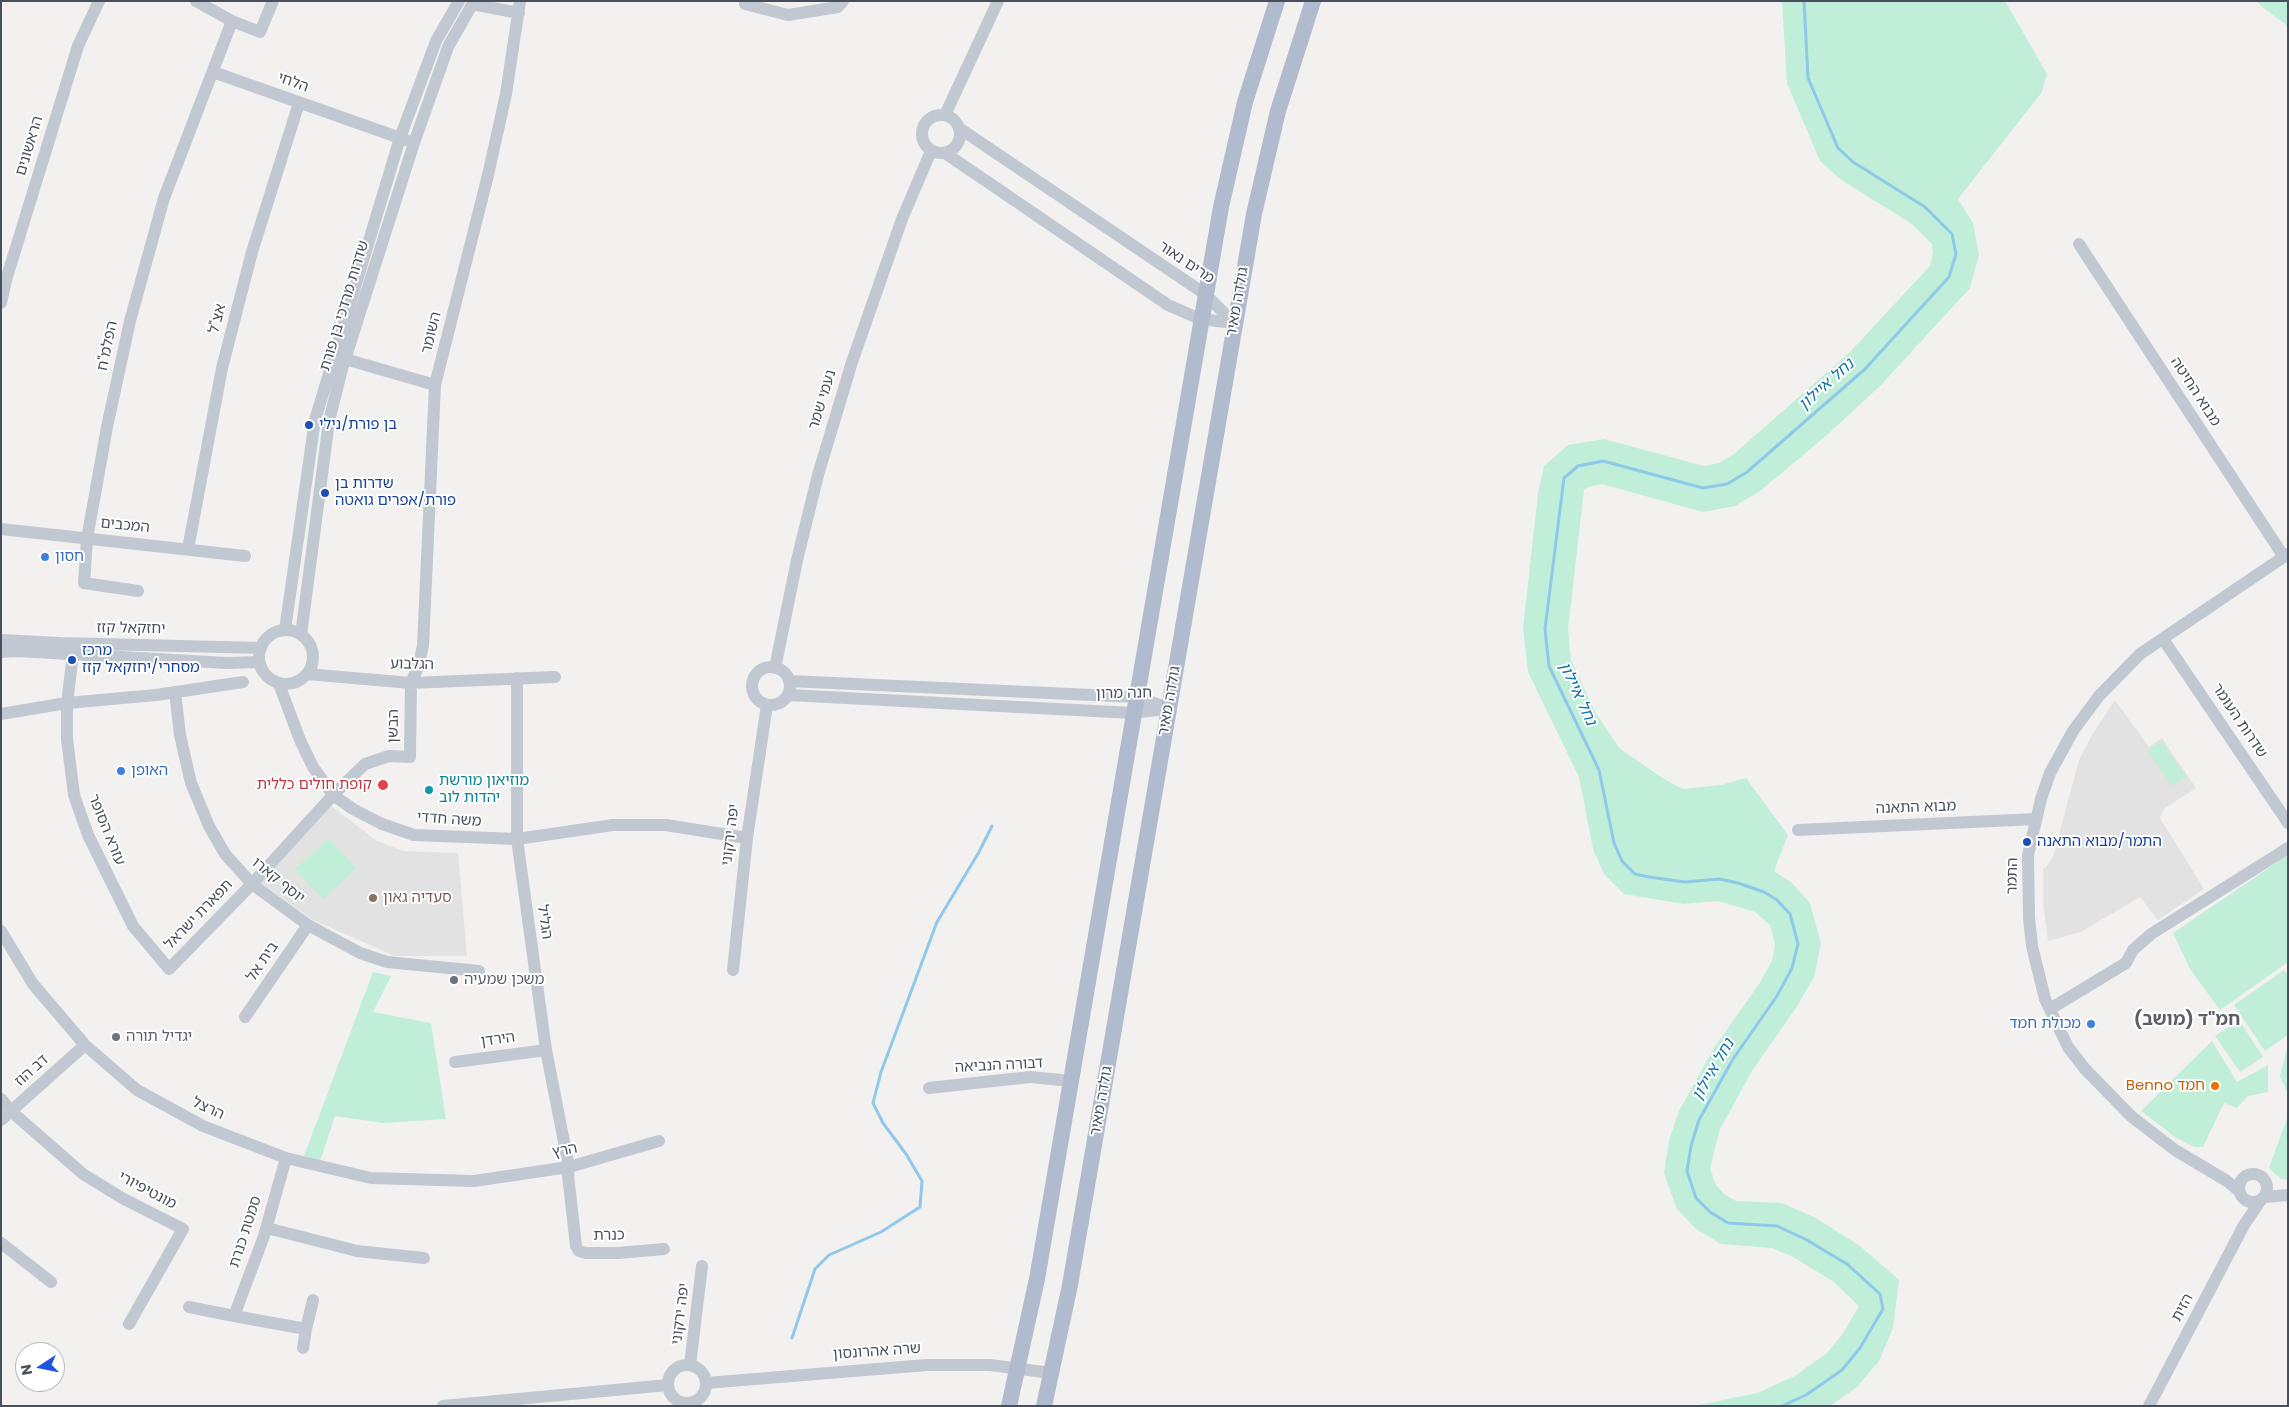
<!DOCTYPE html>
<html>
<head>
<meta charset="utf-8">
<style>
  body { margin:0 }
  #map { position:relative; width:2289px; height:1407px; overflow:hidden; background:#f2f1f0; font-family:Poppins,sans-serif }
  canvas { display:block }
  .frame { position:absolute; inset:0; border:2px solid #48505d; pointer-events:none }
  .north { position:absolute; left:15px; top:1342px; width:50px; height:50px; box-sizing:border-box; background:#fff; border:1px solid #b6b9be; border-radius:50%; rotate:259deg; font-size:14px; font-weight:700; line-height:20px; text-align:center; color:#48505d }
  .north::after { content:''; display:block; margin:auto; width:18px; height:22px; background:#1e54df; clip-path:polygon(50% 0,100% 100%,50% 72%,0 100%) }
</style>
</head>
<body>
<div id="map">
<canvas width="2289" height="1407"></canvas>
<div class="frame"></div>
<div class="north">N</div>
</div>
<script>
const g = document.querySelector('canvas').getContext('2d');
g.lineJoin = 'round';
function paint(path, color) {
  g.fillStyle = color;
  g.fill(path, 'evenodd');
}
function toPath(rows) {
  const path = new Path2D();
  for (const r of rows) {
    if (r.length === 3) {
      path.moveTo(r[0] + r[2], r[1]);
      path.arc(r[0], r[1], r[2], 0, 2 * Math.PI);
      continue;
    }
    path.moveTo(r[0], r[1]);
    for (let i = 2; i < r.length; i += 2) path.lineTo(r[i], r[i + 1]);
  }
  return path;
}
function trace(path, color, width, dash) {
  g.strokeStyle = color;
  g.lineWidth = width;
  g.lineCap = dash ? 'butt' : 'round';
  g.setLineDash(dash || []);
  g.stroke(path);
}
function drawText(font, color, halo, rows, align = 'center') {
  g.font = font + ' Poppins,"Noto Sans Hebrew",sans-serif';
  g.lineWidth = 4;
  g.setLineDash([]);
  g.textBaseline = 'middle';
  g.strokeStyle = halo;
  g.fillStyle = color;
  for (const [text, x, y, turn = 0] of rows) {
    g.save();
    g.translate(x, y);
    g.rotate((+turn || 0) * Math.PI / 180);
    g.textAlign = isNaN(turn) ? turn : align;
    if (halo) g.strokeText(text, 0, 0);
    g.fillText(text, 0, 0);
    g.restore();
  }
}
paint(toPath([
  [2115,700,2149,747,2162,738,2196,788,2164,809,2160,818,2204,889,2158,920,2140,897,2081,932,2048,941,2043,903,2043,869,2049,864,2054,854,2079,760,2092,735],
  [330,805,377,841,403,851,458,853,467,956,395,956,313,920,253,877]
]), '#e3e2e2');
paint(toPath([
  [1782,1,2005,1,2047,74,2042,92,1958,199,1973,223,1979,255,1970,288,1881,385,1827,435,1760,491,1735,506,1703,512,1602,484,1588,487,1584,490,1568,629,1571,660,1595,712,1620,749,1664,779,1683,789,1721,785,1746,778,1788,835,1774,871,1792,883,1810,903,1821,944,1814,977,1796,1008,1752,1071,1720,1129,1710,1168,1716,1185,1724,1194,1736,1201,1782,1203,1816,1218,1860,1246,1899,1280,1893,1328,1879,1361,1857,1387,1830,1406,1694,1406,1757,1393,1795,1376,1827,1353,1842,1335,1859,1306,1834,1282,1795,1258,1772,1248,1721,1244,1696,1229,1677,1209,1664,1173,1669,1140,1679,1111,1714,1048,1759,984,1772,961,1775,945,1770,925,1755,912,1718,901,1684,904,1624,894,1604,874,1593,849,1579,777,1528,672,1523,628,1538,493,1544,466,1568,445,1604,439,1704,466,1719,463,1734,454,1849,353,1930,266,1933,253,1932,244,1912,224,1840,179,1820,161,1787,83],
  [2256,1,2288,1,2288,26,2266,10],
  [2161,741,2186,777,2172,786,2148,751],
  [329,838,356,868,323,899,295,869],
  [2285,857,2288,857,2288,962,2220,1010,2190,969,2173,933],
  [2284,970,2288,975,2288,1035,2265,1051,2234,1005],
  [373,972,391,976,373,1012,431,1023,446,1119,383,1123,335,1116,320,1161,304,1156],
  [2239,1020,2263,1057,2240,1072,2215,1036],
  [2212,1041,2237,1082,2268,1065,2268,1092,2248,1096,2237,1108,2224,1103,2203,1147,2194,1147,2175,1137,2141,1111],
  [2288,1045,2288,1094,2280,1076],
  [2288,1116,2288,1180,2281,1179,2269,1168]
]), '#c0eed9');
trace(toPath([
  [792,1338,815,1269,829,1255,881,1232,920,1207,922,1181,906,1154,883,1123,873,1103,881,1072,937,922,979,852,992,826],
  [1782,1406,1806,1395,1842,1370,1860,1348,1883,1309,1880,1294,1847,1264,1805,1239,1777,1226,1728,1223,1710,1212,1696,1198,1687,1171,1691,1146,1699,1120,1733,1059,1777,996,1792,968,1798,944,1790,914,1777,900,1764,892,1738,883,1719,879,1685,882,1649,877,1635,874,1622,861,1614,843,1599,770,1549,666,1545,629,1564,478,1578,466,1603,461,1703,488,1727,484,1747,472,1865,369,1949,277,1956,254,1952,234,1925,207,1853,162,1838,148,1808,78,1804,1]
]), '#8fc9ea', 3);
trace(toPath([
  [196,1,232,21,260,32,273,1],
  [745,1,745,4,788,15,838,7,843,1],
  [472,4,519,13],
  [213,72,406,140],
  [941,134,19],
  [945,115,998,1],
  [959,128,1205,294,1234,323],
  [945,153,1168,305,1200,319,1234,323],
  [2079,244,2284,557],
  [1,303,6,280,78,46,99,1],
  [345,359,435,385],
  [1,529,245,556],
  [188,549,222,368,252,252,299,103],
  [138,591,84,583,87,539,107,427,130,321,164,198,232,21],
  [285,630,315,420,400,138,436,41,459,1],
  [286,657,27],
  [301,635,329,421,342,369,414,143,448,47,474,1],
  [2163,639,2288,823],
  [1,640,60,643,261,648],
  [1,652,17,651,227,663,259,662],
  [73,654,67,703,67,739,74,795,88,835,133,926,169,969,252,884,333,795,365,764,389,756,410,757,411,683,418,667,423,646,435,385,488,175,506,94,520,1],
  [771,686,19],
  [775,668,797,560,818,475,852,362,902,219,931,151],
  [307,674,411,683,555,677],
  [517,678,517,839,546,1050,569,1167,568,1175,576,1246,579,1251,586,1253,618,1253,664,1249],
  [789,681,1136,697,1169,708],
  [279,684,300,740,313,767,333,795,353,809,382,824,414,835,517,839,613,825,666,825,747,838],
  [175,692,180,735,191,783,209,826,225,854,252,884,308,925,360,953,387,962,479,971],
  [788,695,1133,713,1164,709],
  [1,714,67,703,156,695,243,682],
  [1798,830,2036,819],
  [1,931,33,984,85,1045,137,1090,203,1126,286,1158,371,1178,474,1181,569,1167,659,1141],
  [733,970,747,838,767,705],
  [2050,1009,2126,963,2133,950,2151,934,2288,848],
  [245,1017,308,925],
  [455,1062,546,1050],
  [929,1088,1030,1077,1071,1081],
  [1,1099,12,1112,83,1174,122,1198,183,1229,129,1324],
  [1,1120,85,1045],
  [2253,1188,14],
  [2239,1191,2227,1181,2175,1150,2132,1117,2085,1069,2068,1047,2045,999,2032,946,2029,918,2028,855,2041,799,2050,773,2073,731,2099,696,2140,654,2288,554],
  [2265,1197,2288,1195],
  [267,1228,357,1251,424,1258],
  [1,1243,51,1282],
  [189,1307,234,1316,264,1236,286,1158],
  [234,1316,306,1329,313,1300],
  [303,1348,306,1329],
  [690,1365,702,1266],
  [687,1384,19],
  [706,1383,927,1365,990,1365,1051,1373],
  [443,1406,668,1385],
  [2149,1406,2244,1225,2261,1200]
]), '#c1c8d1', 12);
trace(toPath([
  [1009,1406,1037,1279,1221,207,1245,102,1277,1],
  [1044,1406,1070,1285,1254,214,1278,111,1313,1]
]), '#b1bbce', 16);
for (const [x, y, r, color] of [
  [309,425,5,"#1a4fb4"],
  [325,493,5,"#1a4fb4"],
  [45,557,5,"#3f7fe0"],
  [72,660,5,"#1a4fb4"],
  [121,771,5,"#3f7fe0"],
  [383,785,6,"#e0444e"],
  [429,790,5,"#0f9aa8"],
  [2027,842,5,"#1a4fb4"],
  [373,898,5,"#8d6e63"],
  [454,980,5,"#6b7280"],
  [2091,1024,5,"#3f7fe0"],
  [116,1037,5,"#6b7280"],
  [2215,1086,5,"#e8710a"]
]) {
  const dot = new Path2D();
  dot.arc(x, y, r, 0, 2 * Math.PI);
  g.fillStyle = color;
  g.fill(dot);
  trace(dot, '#fff', 2);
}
drawText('15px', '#48505d', '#fff', [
  ["הלחי",293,83,19],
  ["הראשונים",30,146,-73],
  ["מרים נאור",1186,263,34],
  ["גולדה מאיר",1238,302,-80],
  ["שדרות מרדכי בן פורת",345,306,-73],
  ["אצ\"ל",218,319,-75],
  ["השומר",432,333,-76],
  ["הפלמ\"ח",108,346,-78],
  ["מבוא החיטה",2195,392,57],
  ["נעמי שמר",823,400,-73],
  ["המכבים",125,526,6],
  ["יחזקאל קזז",131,629,1],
  ["הגלבוע",412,665,1],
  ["חנה מרון",1124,694,-1],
  ["גולדה מאיר",1170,701,-80],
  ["שדרות העומר",2239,721,56],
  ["הבשן",394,726,-89],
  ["מבוא התאנה",1916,808,-2],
  ["משה חדדי",449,820,4],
  ["עזרא הסופר",106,830,68],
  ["יפה ירקוני",731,835,-83],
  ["התמר",2013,876,-89],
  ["יוסף קארו",278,881,39],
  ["תפארת ישראל",199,915,-46],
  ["הגליל",544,922,82],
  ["בית אל",263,962,-56],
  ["הירדן",498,1040,-8],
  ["דבורה הנביאה",999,1066,-3],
  ["דב הוז",32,1071,-42],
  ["גולדה מאיר",1102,1101,-80],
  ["הרצל",208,1109,25],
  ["הרץ",565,1151,-11],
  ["מונטיפיורי",147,1191,28],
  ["סמטת כנרת",246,1232,-72],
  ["כנרת",609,1236,-1],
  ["הזית",2183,1308,-62],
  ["יפה ירקוני",681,1314,-83],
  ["שרה אהרונסון",877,1352,-4]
]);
drawText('15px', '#164399', '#fff', [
  ["בן פורת/נילי",319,425],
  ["שדרות בן",335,484],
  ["פורת/אפרים גואטה",335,501],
  ["מרכז",82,651],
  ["מסחרי/יחזקאל קזז",82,668],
  ["התמר/מבוא התאנה",2037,842]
], 'left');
drawText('15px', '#366cbe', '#fff', [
  ["חסון",55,557],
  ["האופן",131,771],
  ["מכולת חמד",2081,1024,"right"]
], 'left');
drawText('15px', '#0d838f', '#fff', [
  ["מוזיאון מורשת",439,781],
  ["יהדות לוב",439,798]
], 'left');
drawText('15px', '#be3a42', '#fff', [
  ["קופת חולים כללית",372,785]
], 'right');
drawText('15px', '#785e54', '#fff', [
  ["סעדיה גאון",383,898]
], 'left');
drawText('15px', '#5b616d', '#fff', [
  ["משכן שמעיה",464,980],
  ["יגדיל תורה",126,1037]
], 'left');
drawText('15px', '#c56008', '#fff', [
  ["Benno חמד",2205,1086]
], 'right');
drawText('italic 16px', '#1071a8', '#fff', [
  ["נחל איילון",1827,385,-42],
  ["נחל איילון",1577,694,65],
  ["נחל איילון",1714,1070,-60]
]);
drawText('bold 18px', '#5d5f65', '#fff', [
  ["חמ\"ד (מושב)",2187,1020]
]);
</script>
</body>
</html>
